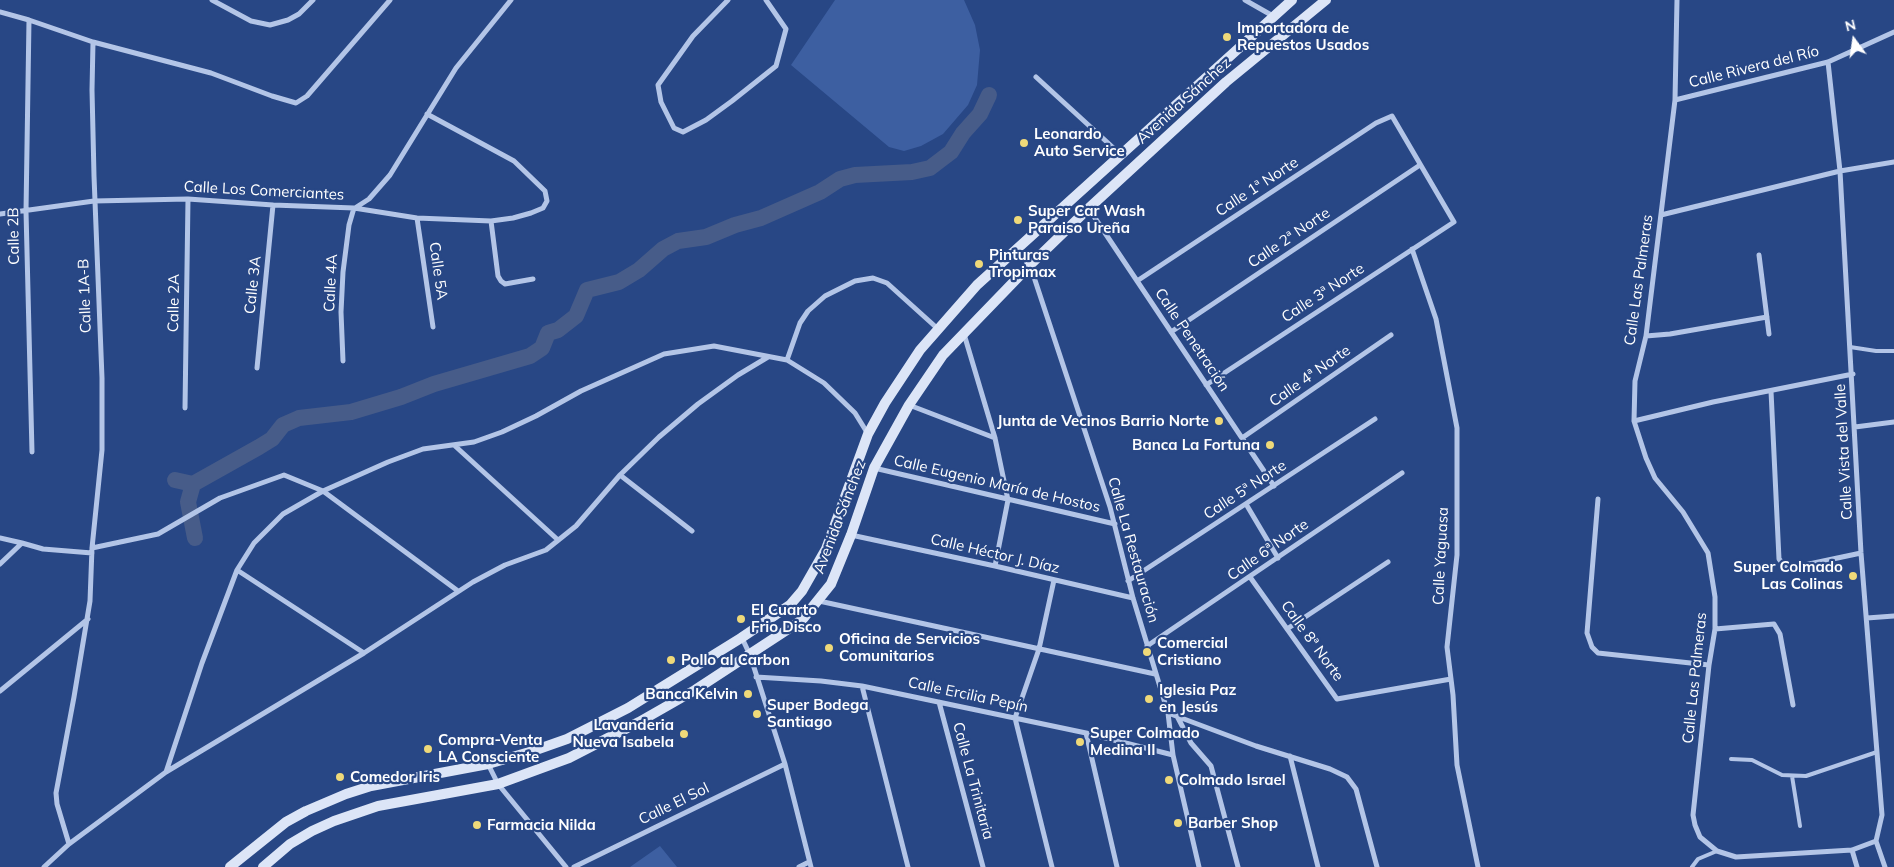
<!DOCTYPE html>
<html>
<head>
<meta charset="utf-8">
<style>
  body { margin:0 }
  #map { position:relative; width:1894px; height:867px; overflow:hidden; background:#284785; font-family:Mulish,sans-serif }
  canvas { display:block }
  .north { position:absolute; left:1829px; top:15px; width:50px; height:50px; -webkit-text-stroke:4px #284785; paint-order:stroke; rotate:346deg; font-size:14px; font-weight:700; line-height:20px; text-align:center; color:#fff }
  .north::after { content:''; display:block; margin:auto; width:18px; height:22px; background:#fff; clip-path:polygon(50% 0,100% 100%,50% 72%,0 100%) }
</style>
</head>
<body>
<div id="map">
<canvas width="1894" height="867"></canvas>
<div class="north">N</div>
</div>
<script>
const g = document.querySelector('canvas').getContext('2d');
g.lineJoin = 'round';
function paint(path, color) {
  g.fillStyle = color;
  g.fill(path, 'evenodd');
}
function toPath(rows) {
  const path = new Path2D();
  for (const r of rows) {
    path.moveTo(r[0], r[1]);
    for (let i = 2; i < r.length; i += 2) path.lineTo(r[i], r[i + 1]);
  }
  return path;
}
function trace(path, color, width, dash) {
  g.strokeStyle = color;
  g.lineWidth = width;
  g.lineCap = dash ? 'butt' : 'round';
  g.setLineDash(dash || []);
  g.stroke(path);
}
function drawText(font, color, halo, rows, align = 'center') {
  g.font = font + ' Mulish,sans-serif';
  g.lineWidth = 4.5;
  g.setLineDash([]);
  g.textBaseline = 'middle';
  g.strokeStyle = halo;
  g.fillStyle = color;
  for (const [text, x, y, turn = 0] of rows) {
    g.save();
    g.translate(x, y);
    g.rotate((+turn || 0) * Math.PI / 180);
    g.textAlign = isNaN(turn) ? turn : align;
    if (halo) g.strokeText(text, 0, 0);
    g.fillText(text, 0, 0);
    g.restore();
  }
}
paint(toPath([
  [835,0,964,0,975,25,980,50,977,85,968,105,943,134,921,146,904,151,889,147,791,65],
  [660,846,677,867,630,867]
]), '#3d5fa1');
trace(toPath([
  [175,480,193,484,188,502,195,538],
  [193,484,259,447,272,439,283,425,299,418,351,412,401,397,434,384,530,356,542,348,548,333,558,330,576,316,587,290,619,282,639,270,663,249,678,241,706,237,735,225,761,218,820,192,840,179,855,175,912,172,930,168,951,152,963,133,980,114,989,95]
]), '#475c89', 16);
trace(toPath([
  [1850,347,1876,351,1894,351],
  [1731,759,1752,760,1782,775,1806,776,1877,752],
  [1792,776,1800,826],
  [1692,867,1698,859,1717,851]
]), '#b3c5e7', 4);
trace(toPath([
  [212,0,251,21,270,25,288,20,299,14,313,0],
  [728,0,693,36,658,85,661,102,674,128,683,132,706,120,732,101,776,66,786,29,766,0],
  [1245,0,1273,16],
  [1677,0,1675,100,1646,336,1635,381,1634,421,1646,458,1655,478,1683,512,1708,553,1715,597,1715,629,1709,665,1693,815,1695,825,1700,837,1717,851,1736,857,1852,850,1876,841],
  [0,12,29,20,93,42,211,73,272,96,296,103,307,96,390,0],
  [29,20,26,211,32,452],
  [1828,62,1840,171,1861,553,1882,815,1876,841],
  [1036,77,1120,154],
  [1675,100,1828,62,1894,32],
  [355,208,369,199,390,175,456,68,511,0],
  [1089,209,1274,486],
  [0,214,94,201,188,199,273,205,354,208,417,218,491,221,513,218,531,213,543,208,547,201,545,191,514,161,427,114],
  [1661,215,1840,171,1894,162],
  [417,218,433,327],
  [491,221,498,276,501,281,505,284,533,279],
  [1412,249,1436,319,1457,428,1457,555,1447,647,1453,695,1457,765,1478,867],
  [1016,250,1030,265,1110,507,1133,598,1168,713,1173,755,1199,867],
  [1759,255,1769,334],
  [1137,281,1376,123,1392,116,1454,222,1206,385],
  [1171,332,1420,165],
  [964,334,995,438,1008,500,995,566],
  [1646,336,1670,334,1767,317],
  [787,360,800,323,808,311,825,296,855,281,873,278,887,283,938,329],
  [343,361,341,312,343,272,349,225,354,208],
  [257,368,273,205],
  [1771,391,1779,559,1785,566,1795,567,1861,553],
  [909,405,995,438],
  [185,408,188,199],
  [1634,421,1713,402,1853,374],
  [1855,427,1894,422],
  [1242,438,1391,335],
  [454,445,558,540],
  [874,468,1115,524],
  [620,475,692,531],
  [1598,499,1587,633,1592,647,1598,653,1709,665],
  [1246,504,1278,558],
  [851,535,995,566,1133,598],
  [0,538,22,543],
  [92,548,158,534,220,498,284,475,323,491,458,591],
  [0,564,22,543,43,549,92,553],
  [237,570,364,653],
  [1250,577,1337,699,1451,679],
  [1128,581,1375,419],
  [819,601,1155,674],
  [1867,618,1894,616],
  [1287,629,1388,562],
  [1715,629,1774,624,1780,634,1793,705],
  [742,638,750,655,785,764,811,867],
  [1147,646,1402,473],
  [756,677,821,681,862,686,1086,733,1173,755],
  [862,686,908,867],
  [0,691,88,619],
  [939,702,983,867],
  [1168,713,1256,746,1330,769,1347,777,1356,789,1377,867],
  [1177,716,1191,743,1211,766,1238,867],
  [1086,733,1117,867],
  [1290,756,1318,867],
  [488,764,498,784,566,867],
  [166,772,202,663,237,570,254,543,283,514,323,491,388,462,423,449,474,442,502,432,536,416,581,391,664,354,714,346,787,360,824,383,855,413,868,434],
  [1876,841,1885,867],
  [69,844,57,804,56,793,74,697,90,601,92,548,102,450,102,378,94,176,92,90,93,42],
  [1852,850,1857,867],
  [44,867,69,844,166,772,364,653,473,582,505,565,546,550,576,526,620,475,659,437,698,404,738,375,768,357],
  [574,867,785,764],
  [799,867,809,862],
  [1052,867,1015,718,1039,649,1054,580]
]), '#b3c5e7', 5);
trace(toPath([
  [230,867,286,822,306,811,346,794,371,786,488,764,533,751,567,739,628,708,741,638,790,605,802,591,826,549,868,434,885,403,920,350,977,285,1292,0],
  [263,867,290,844,312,831,334,821,378,806,498,784,569,758,639,722,695,690,802,620,831,584,851,535,874,468,909,405,943,355,1030,265,1089,208,1226,82,1326,0]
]), '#dce5f7', 10);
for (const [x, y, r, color] of [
  [1227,37,5,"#efd979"],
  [1024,143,5,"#efd979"],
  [1018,220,5,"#efd979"],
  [979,264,5,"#efd979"],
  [1219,421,5,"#efd979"],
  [1270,445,5,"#efd979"],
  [1853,576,5,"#efd979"],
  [741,619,5,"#efd979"],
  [829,648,5,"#efd979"],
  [1147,652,5,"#efd979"],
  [671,660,5,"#efd979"],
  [748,694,5,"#efd979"],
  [1149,699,5,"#efd979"],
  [757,714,5,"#efd979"],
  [684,734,5,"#efd979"],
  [1080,742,5,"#efd979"],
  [428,749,5,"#efd979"],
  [340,777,5,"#efd979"],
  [1169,780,5,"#efd979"],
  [1178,823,5,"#efd979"],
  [477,825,5,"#efd979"]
]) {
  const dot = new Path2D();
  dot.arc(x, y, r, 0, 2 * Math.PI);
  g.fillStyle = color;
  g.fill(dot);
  trace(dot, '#284785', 2);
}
drawText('bold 15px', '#fff', '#284785', [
  ["Importadora de",1237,28],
  ["Repuestos Usados",1237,45],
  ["Leonardo",1034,134],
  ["Auto Service",1034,151],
  ["Super Car Wash",1028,211],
  ["Paraiso Ureña",1028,228],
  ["Pinturas",989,255],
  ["Tropimax",989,272],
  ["Junta de Vecinos Barrio Norte",1209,421,"right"],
  ["Banca La Fortuna",1260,445,"right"],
  ["Super Colmado",1843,567,"right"],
  ["Las Colinas",1843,584,"right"],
  ["El Cuarto",751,610],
  ["Frio Disco",751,627],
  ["Oficina de Servicios",839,639],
  ["Comunitarios",839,656],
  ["Comercial",1157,643],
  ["Cristiano",1157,660],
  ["Pollo al Carbon",681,660],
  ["Iglesia Paz",1159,690],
  ["en Jesús",1159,707],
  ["Banca Kelvin",738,694,"right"],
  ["Super Bodega",767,705],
  ["Santiago",767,722],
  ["Lavanderia",674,725,"right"],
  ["Nueva Isabela",674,742,"right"],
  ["Super Colmado",1090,733],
  ["Medina II",1090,750],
  ["Compra-Venta",438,740],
  ["LA Consciente",438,757],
  ["Comedor Iris",350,777],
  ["Colmado Israel",1179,780],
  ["Barber Shop",1188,823],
  ["Farmacia Nilda",487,825]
], 'left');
drawText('15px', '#fff', '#284785', [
  ["Calle Rivera del Río",1754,67,-14],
  ["Avenida Sánchez",1184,101,-42],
  ["Calle 1ª Norte",1257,187,-33],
  ["Calle Los Comerciantes",264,191,3],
  ["Calle 2B",14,236,-91],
  ["Calle 2ª Norte",1289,238,-34],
  ["Calle 5A",438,271,82],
  ["Calle Las Palmeras",1639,280,-82],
  ["Calle 4A",331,283,-87],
  ["Calle 3A",253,285,-84],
  ["Calle 3ª Norte",1323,293,-33],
  ["Calle 1A-B",85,296,-92],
  ["Calle 2A",174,303,-89],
  ["Calle Penetración",1192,340,56],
  ["Calle 4ª Norte",1310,376,-35],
  ["Calle Vista del Valle",1844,452,-93],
  ["Calle Eugenio María de Hostos",997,484,13],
  ["Calle 5ª Norte",1245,490,-33],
  ["Avenida Sánchez",840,517,-69],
  ["Calle La Restauración",1133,550,74],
  ["Calle 6ª Norte",1268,550,-35],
  ["Calle Héctor J. Díaz",995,554,13],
  ["Calle Yaguasa",1441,556,-87],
  ["Calle 8ª Norte",1312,641,54],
  ["Calle Las Palmeras",1695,678,-84],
  ["Calle Ercilia Pepín",968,695,12],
  ["Calle La Trinitaria",973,781,75],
  ["Calle El Sol",674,804,-26]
]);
</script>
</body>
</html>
